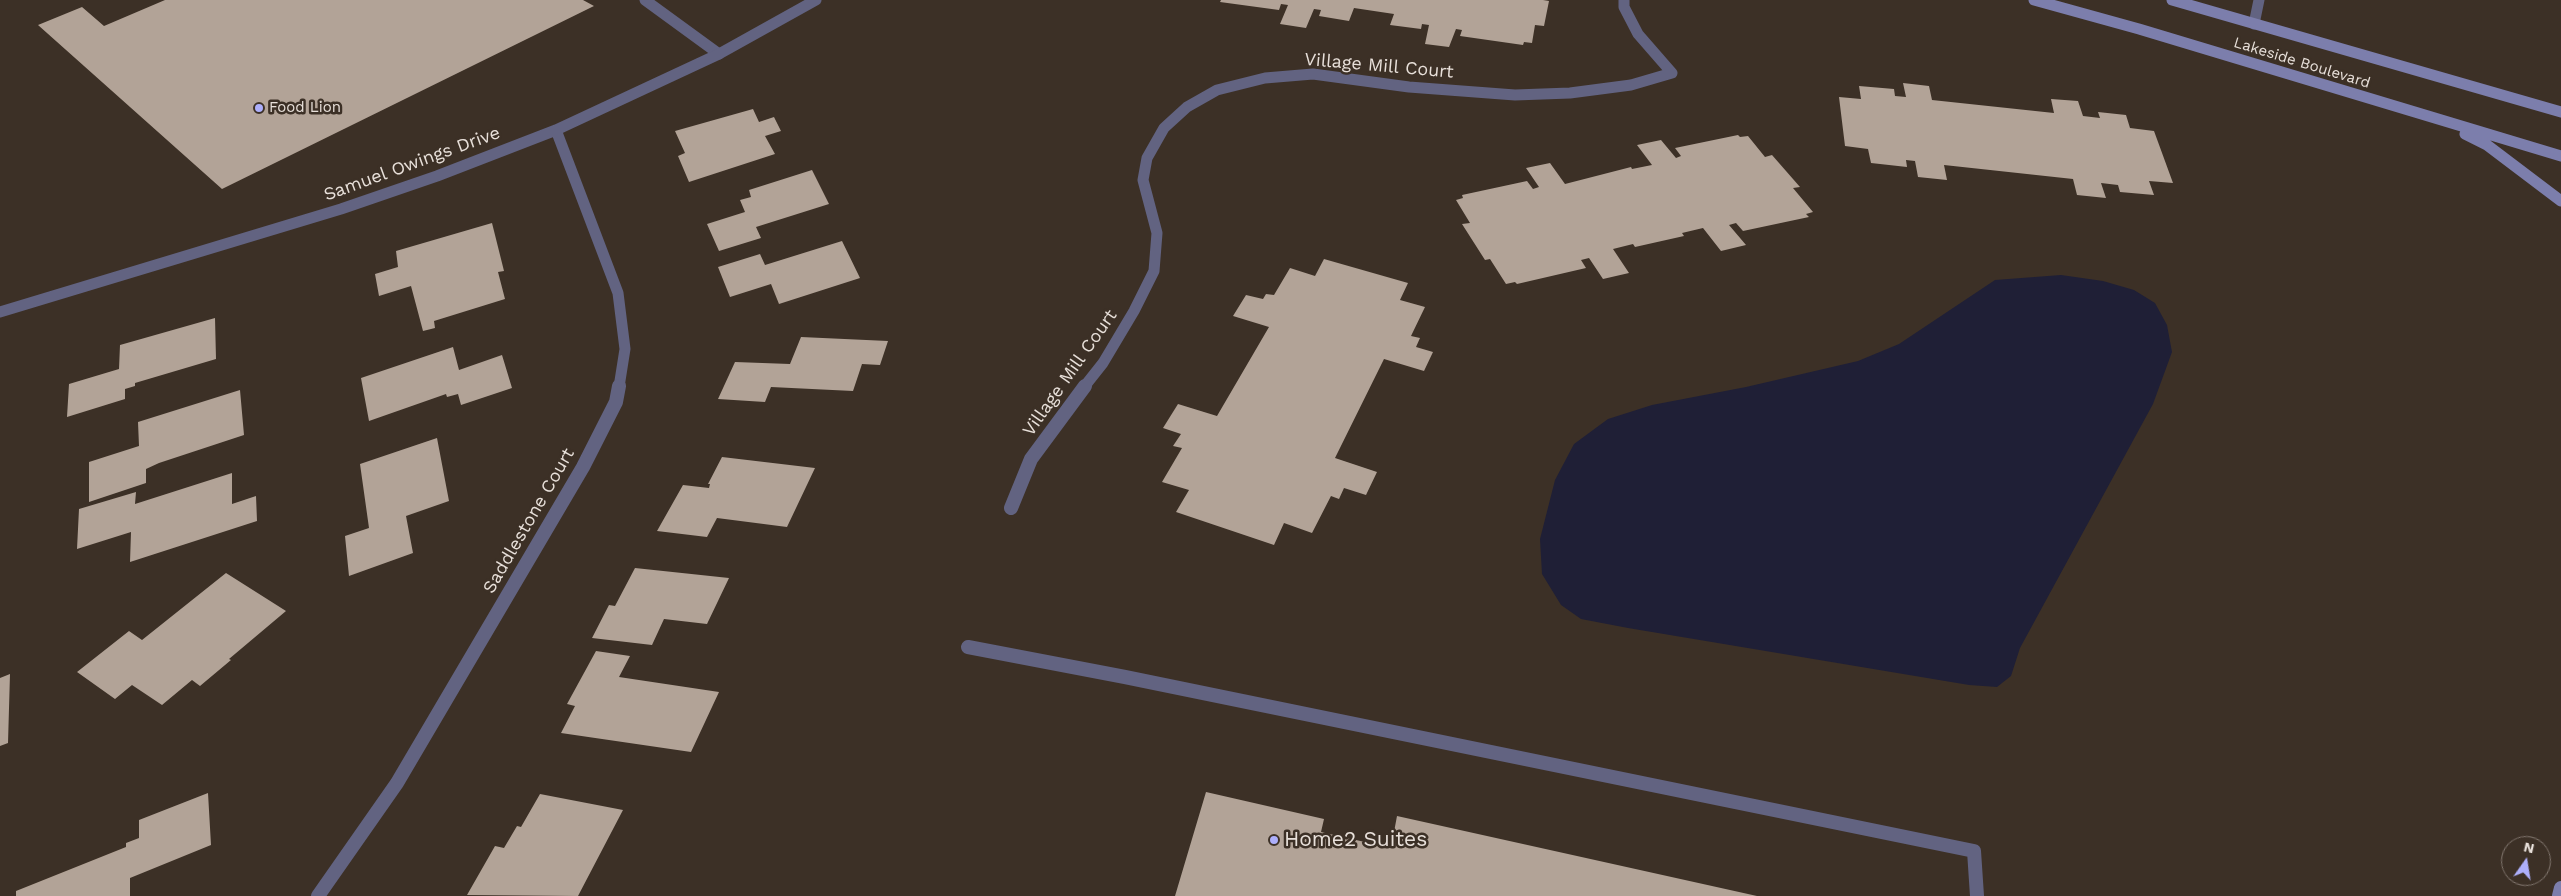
<!DOCTYPE html>
<html>
<head>
<meta charset="utf-8">
<style>
  body { margin:0 }
  #map { position:relative; width:2561px; height:896px; overflow:hidden; background:#3c3026; font-family:"Work Sans",sans-serif }
  canvas { display:block }
  .north { position:absolute; left:2501px; top:836px; width:50px; height:50px; box-sizing:border-box; background:#3c3026; border:1px solid #81766e; border-radius:50%; rotate:13deg; font-size:14px; font-weight:700; line-height:20px; text-align:center; color:#e8e0da }
  .north::after { content:''; display:block; margin:auto; width:18px; height:22px; background:#adaffb; clip-path:polygon(50% 0,100% 100%,50% 72%,0 100%) }
</style>
</head>
<body>
<div id="map">
<canvas width="2561" height="896"></canvas>
<div class="north">N</div>
</div>
<script>
const g = document.querySelector('canvas').getContext('2d');
g.lineJoin = 'round';
function paint(path, color) {
  g.fillStyle = color;
  g.fill(path, 'evenodd');
}
function toPath(rows) {
  const path = new Path2D();
  for (const r of rows) {
    path.moveTo(r[0], r[1]);
    for (let i = 2; i < r.length; i += 2) path.lineTo(r[i], r[i + 1]);
  }
  return path;
}
function trace(path, color, width, dash) {
  g.strokeStyle = color;
  g.lineWidth = width;
  g.lineCap = dash ? 'butt' : 'round';
  g.setLineDash(dash || []);
  g.stroke(path);
}
function drawText(font, color, halo, rows, align = 'center') {
  g.font = font + ' "Work Sans",sans-serif';
  g.lineWidth = 5;
  g.setLineDash([]);
  g.textBaseline = 'middle';
  g.strokeStyle = halo;
  g.fillStyle = color;
  for (const [text, x, y, turn = 0] of rows) {
    g.save();
    g.translate(x, y);
    g.rotate((+turn || 0) * Math.PI / 180);
    g.textAlign = isNaN(turn) ? turn : align;
    if (halo) g.strokeText(text, 0, 0);
    g.fillText(text, 0, 0);
    g.restore();
  }
}
paint(toPath([
  [2061,275,2103,281,2134,290,2155,303,2167,325,2172,352,2153,404,2020,648,2011,676,1997,687,1969,685,1628,628,1581,619,1561,605,1542,574,1540,539,1555,480,1574,444,1608,419,1652,405,1746,387,1858,361,1899,344,1995,280]
]), '#1f1f36');
paint(toPath([
  [165,0,583,0,594,6,222,189,38,25,82,7,104,26],
  [1221,0,1543,0,1549,1,1544,26,1535,25,1532,43,1524,42,1523,45,1460,36,1462,30,1456,29,1449,47,1425,44,1429,25,1422,24,1421,29,1390,25,1394,14,1354,8,1349,21,1319,16,1321,10,1314,9,1306,28,1280,24,1288,5,1281,4,1279,10,1220,2],
  [1903,83,1929,86,1932,100,2054,113,2051,99,2078,101,2083,116,2100,118,2098,112,2126,115,2130,128,2154,131,2173,183,2149,181,2154,195,2120,192,2118,185,2101,183,2106,198,2077,195,2073,179,1944,165,1947,180,1918,177,1915,161,1906,160,1907,167,1871,163,1868,149,1845,146,1839,97,1861,99,1859,86,1894,89,1895,96,1906,97],
  [753,109,759,122,774,117,781,131,765,136,775,154,689,182,678,156,685,153,675,131],
  [1738,135,1740,137,1748,136,1765,157,1772,155,1800,187,1793,188,1813,212,1806,214,1809,217,1743,231,1736,223,1729,225,1746,245,1721,251,1703,228,1682,233,1684,236,1635,247,1633,244,1613,249,1629,273,1603,279,1589,258,1581,260,1586,268,1517,284,1515,282,1506,284,1490,259,1485,260,1462,224,1470,223,1456,200,1463,198,1462,195,1527,181,1533,189,1539,187,1526,168,1550,163,1565,184,1631,167,1632,169,1652,165,1637,145,1661,140,1676,158,1681,156,1675,148],
  [812,170,829,204,756,227,761,238,719,251,707,224,745,212,740,200,751,197,749,190],
  [492,223,504,271,498,272,505,299,434,321,435,328,423,331,411,286,379,296,375,274,398,267,396,251],
  [842,241,860,278,779,304,771,284,730,297,718,267,760,254,765,265],
  [1324,259,1408,283,1400,300,1425,307,1411,336,1420,338,1416,347,1433,352,1424,371,1384,359,1335,458,1377,472,1366,495,1344,488,1339,499,1331,496,1312,533,1284,523,1274,545,1176,512,1189,490,1162,482,1182,448,1173,446,1181,434,1163,428,1178,404,1217,416,1269,327,1233,316,1246,295,1263,299,1266,294,1274,295,1290,268,1315,276],
  [215,318,216,359,135,383,135,386,125,389,125,399,67,417,69,384,119,369,120,345],
  [801,337,888,341,880,365,862,364,853,391,771,387,765,402,718,399,735,362,790,364],
  [453,347,459,370,502,355,512,388,461,405,458,394,447,397,446,394,369,421,361,378],
  [240,390,244,435,159,463,146,469,146,483,89,502,89,462,139,446,138,422],
  [437,438,449,501,406,516,413,553,349,576,345,536,369,528,360,464],
  [722,457,815,468,787,527,717,518,707,537,657,531,683,485,709,488,710,484,708,484],
  [232,473,232,504,256,496,257,521,130,562,131,532,77,549,79,509,136,492,135,504],
  [635,568,729,578,707,624,664,619,652,645,592,638,609,605,615,606],
  [226,573,286,611,229,659,231,660,200,686,192,680,162,705,132,685,115,699,77,672,129,631,142,640],
  [596,651,630,656,619,677,719,692,691,752,561,733,575,706,567,704],
  [10,674,8,743,0,746,0,678],
  [1206,792,1324,819,1321,832,1391,848,1397,816,1757,896,1175,896],
  [208,793,211,845,130,878,130,896,16,896,16,891,126,847,126,843,139,838,139,820],
  [540,794,623,810,578,896,467,895,495,846,504,848,517,826,521,827]
]), '#b2a397');
trace(toPath([
  [645,0,719,54]
]), '#626381', 11);
trace(toPath([
  [968,647,1125,677,1974,851,1977,896]
]), '#626381', 14);
trace(toPath([
  [2254,24,2259,0],
  [556,130,618,293,625,349,619,387],
  [0,312,341,209,437,176,556,130,719,54,816,0],
  [1084,387,1103,363,1134,311,1154,271,1157,233,1143,180,1147,158,1164,128,1187,107,1217,90,1265,78,1313,74,1409,87,1515,95,1570,93,1631,85,1672,73,1638,34,1624,7,1624,0]
]), '#626381', 11);
trace(toPath([
  [1011,508,1031,459,1085,386],
  [318,896,397,783,583,467,616,402,619,386]
]), '#626381', 14);
trace(toPath([
  [2034,0,2139,29,2561,156],
  [2172,0,2561,112],
  [2465,134,2487,145,2561,201]
]), '#7c7eac', 11);
trace(toPath([
  [2559,896,2561,888]
]), '#7c7eac', 14);
for (const [x, y, r, color] of [
  [259,108,5,"#adaffb"],
  [1274,840,5,"#adaffb"]
]) {
  const dot = new Path2D();
  dot.arc(x, y, r, 0, 2 * Math.PI);
  g.fillStyle = color;
  g.fill(dot);
  trace(dot, '#3c3026', 2);
}
drawText('15px', '#e8e0da', '#3c3026', [
  ["Lakeside Boulevard",2302,63,17]
]);
drawText('15px', '#e8e0da', '#3c3026', [
  ["Food Lion",269,108]
], 'left');
drawText('18px', '#e8e0da', '#3c3026', [
  ["Village Mill Court",1379,66,5],
  ["Samuel Owings Drive",412,164,-20],
  ["Village Mill Court",1070,373,-55],
  ["Saddlestone Court",529,521,-60]
]);
drawText('21px', '#e8e0da', '#3c3026', [
  ["Home2 Suites",1284,840]
], 'left');
</script>
</body>
</html>
